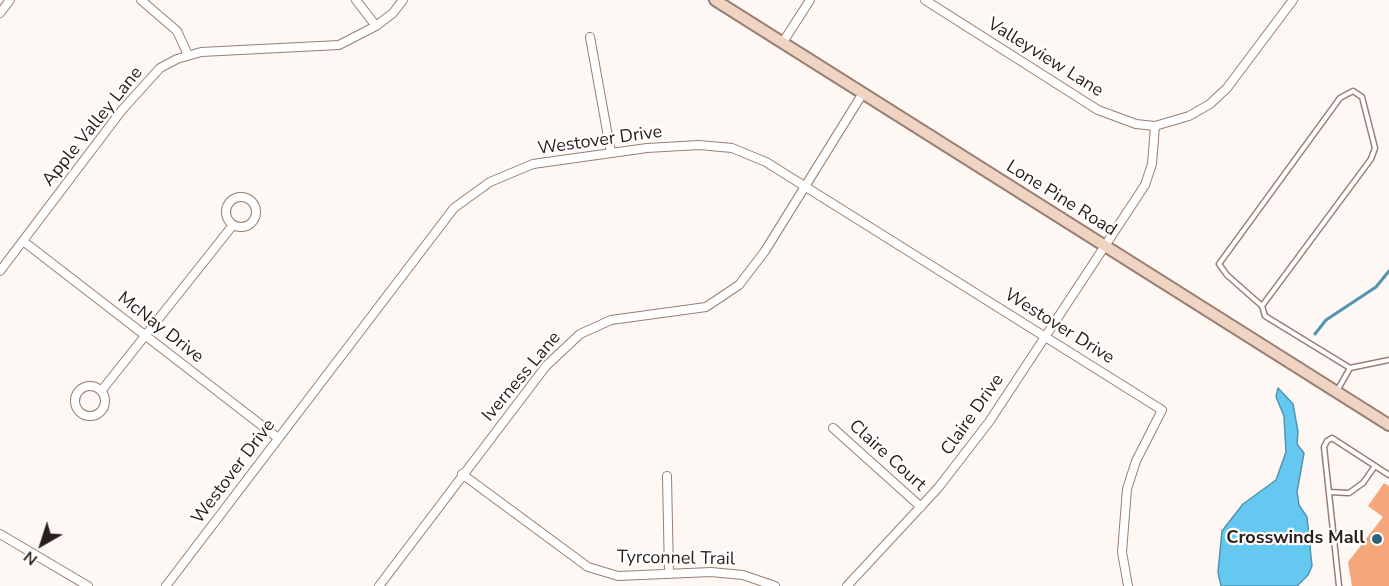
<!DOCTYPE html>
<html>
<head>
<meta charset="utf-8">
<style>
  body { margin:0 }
  #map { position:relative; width:1389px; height:586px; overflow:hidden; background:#fef8f5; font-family:"Nunito Sans",sans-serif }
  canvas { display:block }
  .north { position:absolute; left:12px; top:514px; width:60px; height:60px; -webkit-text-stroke:4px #fff; paint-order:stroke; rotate:219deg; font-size:16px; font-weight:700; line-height:24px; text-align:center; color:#291f1a }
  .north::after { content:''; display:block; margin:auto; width:21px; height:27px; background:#291f1a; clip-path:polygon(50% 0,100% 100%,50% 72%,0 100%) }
</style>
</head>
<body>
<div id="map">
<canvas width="1389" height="586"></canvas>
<div class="north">N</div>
</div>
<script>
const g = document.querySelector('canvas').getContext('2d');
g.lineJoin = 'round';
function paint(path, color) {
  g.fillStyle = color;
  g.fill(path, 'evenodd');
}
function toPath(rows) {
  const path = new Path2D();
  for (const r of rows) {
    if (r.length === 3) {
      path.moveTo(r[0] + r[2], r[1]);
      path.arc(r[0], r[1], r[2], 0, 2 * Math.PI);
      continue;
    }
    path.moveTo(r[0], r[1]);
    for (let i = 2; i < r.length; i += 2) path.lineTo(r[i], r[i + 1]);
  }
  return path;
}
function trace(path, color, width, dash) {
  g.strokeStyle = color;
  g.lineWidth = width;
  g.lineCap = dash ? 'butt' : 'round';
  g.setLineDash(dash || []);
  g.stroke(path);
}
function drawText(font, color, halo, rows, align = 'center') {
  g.font = font + ' "Nunito Sans",sans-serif';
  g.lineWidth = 4.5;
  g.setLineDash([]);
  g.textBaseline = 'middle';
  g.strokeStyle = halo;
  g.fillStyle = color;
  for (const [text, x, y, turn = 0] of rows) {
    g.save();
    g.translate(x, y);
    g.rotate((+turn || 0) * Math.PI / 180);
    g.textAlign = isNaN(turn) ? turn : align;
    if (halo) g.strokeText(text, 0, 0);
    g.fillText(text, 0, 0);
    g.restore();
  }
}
const water = toPath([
  [1278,388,1293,404,1298,432,1297,444,1304,453,1297,492,1299,505,1307,517,1312,566,1308,575,1297,586,1221,586,1218,572,1222,531,1243,504,1276,480,1286,452,1284,416,1276,397,1278,388]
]);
paint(water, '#65c8f1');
trace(water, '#5395b0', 1.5);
trace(toPath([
  [1315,334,1326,320,1376,287,1389,271]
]), '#5395b0', 3);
paint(toPath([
  [1384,483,1389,486,1389,586,1352,586,1348,562,1383,517,1368,506]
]), '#f5a77b');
const lane = toPath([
  [1262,306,1227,275,1219,264,1340,98,1353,91,1362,97,1375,148,1371,159,1262,306,1265,316,1350,368,1337,391],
  [1350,368,1389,360],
  [1329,492,1349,493,1363,483,1375,466],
  [1339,586,1324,447,1327,441,1332,438,1389,475]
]);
const street = toPath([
  [141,0,177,31,188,55],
  [356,0,376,26],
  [925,0,1098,110,1136,124,1155,126,1189,116,1210,104,1227,88,1293,0],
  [0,13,10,0],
  [590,37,611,153],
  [783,42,810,0],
  [241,212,15],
  [23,241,278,438],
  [0,271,122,110,160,68,177,59,201,52,339,45,376,26,393,13,403,0],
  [90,401,15],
  [102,390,233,225],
  [833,428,921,507],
  [462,474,588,567,618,576,711,572,743,575,775,586],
  [667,476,669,574],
  [0,534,88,586],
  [166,586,454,208,490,182,533,164,647,148,699,145,732,148,766,162,1162,410,1136,461,1127,489,1122,552,1128,586],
  [379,586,546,366,580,334,611,320,706,307,739,285,765,251,863,93],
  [847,586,938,488,989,422,1145,185,1152,164,1155,126]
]);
const secondary = toPath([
  [715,0,1389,425]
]);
trace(lane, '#987f72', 7);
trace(street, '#987f72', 10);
trace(secondary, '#987f72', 14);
trace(lane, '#fff', 4);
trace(street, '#fff', 8);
trace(secondary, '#f0d4c3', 10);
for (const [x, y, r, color] of [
  [1377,539,6,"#29647c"]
]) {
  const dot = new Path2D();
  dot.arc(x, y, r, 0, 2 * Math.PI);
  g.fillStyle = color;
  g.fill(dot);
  trace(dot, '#fff', 2);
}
drawText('18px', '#291f1a', '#fff', [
  ["Valleyview Lane",1045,58,32],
  ["Apple Valley Lane",93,127,-51],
  ["Westover Drive",600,141,-8],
  ["Lone Pine Road",1061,199,32],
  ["Westover Drive",1059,327,32],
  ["McNay Drive",160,328,38],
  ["Iverness Lane",522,377,-50],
  ["Claire Drive",973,415,-55],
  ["Claire Court",887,456,42],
  ["Westover Drive",234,472,-53],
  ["Tyrconnel Trail",676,559,1]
]);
drawText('bold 18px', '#291f1a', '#fff', [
  ["Crosswinds Mall",1365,539]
], 'right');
</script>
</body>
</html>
